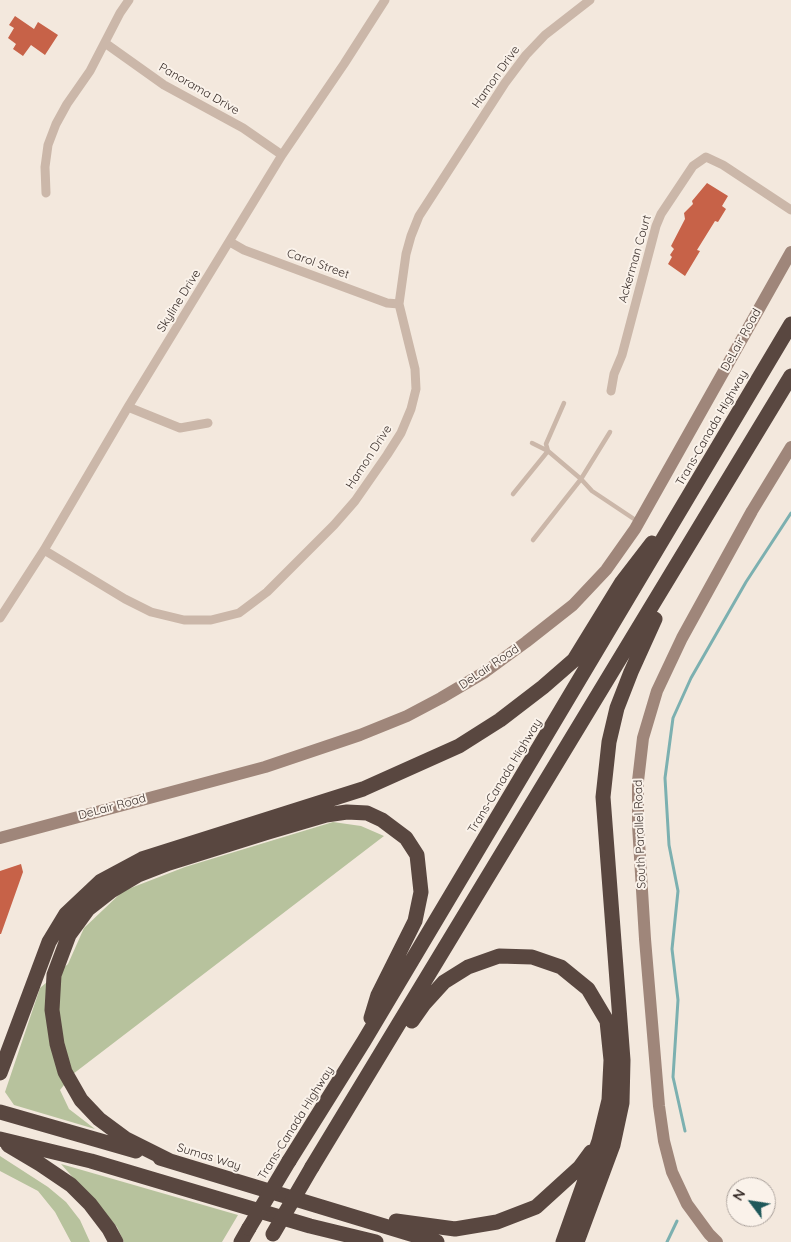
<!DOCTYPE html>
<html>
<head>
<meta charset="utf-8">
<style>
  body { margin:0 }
  #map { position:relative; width:791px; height:1242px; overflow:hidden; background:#f3e8dd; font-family:Quicksand,sans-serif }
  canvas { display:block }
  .north { position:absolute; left:726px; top:1177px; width:50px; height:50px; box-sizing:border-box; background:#faf2ea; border:1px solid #aca39d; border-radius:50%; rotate:301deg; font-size:14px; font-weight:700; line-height:20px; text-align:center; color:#382d29 }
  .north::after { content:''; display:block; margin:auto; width:18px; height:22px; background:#1e585a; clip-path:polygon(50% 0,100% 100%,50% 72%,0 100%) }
</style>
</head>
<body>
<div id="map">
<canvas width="791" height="1242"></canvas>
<div class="north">N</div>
</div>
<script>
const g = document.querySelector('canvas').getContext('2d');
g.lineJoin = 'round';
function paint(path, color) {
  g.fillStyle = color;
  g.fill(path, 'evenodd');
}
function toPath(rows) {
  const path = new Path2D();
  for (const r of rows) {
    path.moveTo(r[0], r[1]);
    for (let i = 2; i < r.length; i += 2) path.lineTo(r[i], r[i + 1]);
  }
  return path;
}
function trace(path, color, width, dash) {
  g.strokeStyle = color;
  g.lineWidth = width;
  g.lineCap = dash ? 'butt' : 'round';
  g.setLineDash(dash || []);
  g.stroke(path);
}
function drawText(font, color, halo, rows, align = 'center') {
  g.font = font + ' Quicksand,sans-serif';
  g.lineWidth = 4;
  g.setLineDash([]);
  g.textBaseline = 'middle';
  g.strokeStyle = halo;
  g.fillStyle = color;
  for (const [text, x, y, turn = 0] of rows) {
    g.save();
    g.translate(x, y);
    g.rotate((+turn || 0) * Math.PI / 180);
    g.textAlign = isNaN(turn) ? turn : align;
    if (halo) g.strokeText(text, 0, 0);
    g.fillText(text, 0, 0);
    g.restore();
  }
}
paint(toPath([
  [333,822,361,826,384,836,73,1074,60,1090,69,1109,95,1129,14,1105,5,1092,40,988,68,964,84,928,123,891,185,867],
  [0,1156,48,1187,66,1202,80,1220,90,1242,71,1242,55,1212,38,1191,0,1171],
  [61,1164,238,1215,222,1242,124,1242,117,1227]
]), '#b7c29d');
trace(toPath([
  [685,1131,673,1077,678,1000,672,949,678,891,669,845,665,778,673,718,691,678,746,582,791,513],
  [667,1242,677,1221]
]), '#7cb0b0', 3);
paint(toPath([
  [15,16,34,29,38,22,58,35,45,55,31,45,23,56,13,49,16,44,8,38,14,28,9,25],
  [707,183,728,196,722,206,726,209,718,222,715,221,697,250,700,251,685,276,668,264,672,257,670,255,674,249,671,246,685,219,684,213,693,204,692,201],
  [21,864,23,872,1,934,0,934,0,871]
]), '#c76248');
trace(toPath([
  [532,443,548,451,581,479,592,491,637,521],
  [513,494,548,451,546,444,564,403],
  [533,540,581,479,610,432]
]), '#cbb7a9', 4.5);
trace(toPath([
  [105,43,164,85,243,128,282,155],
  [46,193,45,167,48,145,56,124,67,104,90,71,120,13,129,0],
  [230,242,244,250,387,303,399,304],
  [611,391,614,374,622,355,656,226,661,214,693,166,706,157,723,165,791,210],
  [128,407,180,428,208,423],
  [44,550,125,599,151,612,184,620,211,620,239,613,267,592,334,525,355,501,387,455,401,433,411,409,416,389,415,369,399,304,406,254,411,236,419,216,505,83,526,55,545,35,590,0],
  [0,618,44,550,128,407,282,155,344,64,385,0]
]), '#cbb7a9', 9);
trace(toPath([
  [0,838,265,767,360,735,407,716,441,698,485,672,526,642,573,605,606,570,635,529,791,252],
  [717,1242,709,1234,687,1204,672,1172,664,1141,659,1106,645,939,638,825,638,781,643,738,657,691,682,638,752,511,791,447]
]), '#9f867a', 12);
trace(toPath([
  [412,1021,424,1004,444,982,468,967,499,956,532,957,561,967,588,989,607,1021,611,1060,609,1100,599,1141,563,1242],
  [0,1073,49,942,66,914,101,881,142,859,363,789,459,746,500,720,543,687,574,660,622,582,652,543],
  [0,1112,136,1151],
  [0,1139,91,1161,310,1226,376,1242],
  [8,1145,40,1164,71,1185,90,1204,109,1229,116,1242],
  [160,1158,437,1242],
  [170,1161,126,1139,99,1119,81,1100,65,1072,57,1044,52,1010,54,975,69,935,88,909,111,891,138,875,169,863,268,832,326,815,347,812,367,813,382,820,406,838,417,855,421,892,415,921,378,995,371,1018],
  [289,1161,364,1041,791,324],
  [312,1167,791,376],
  [396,1221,455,1229,497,1222,536,1207,580,1167,591,1152],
  [241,1242,249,1228],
  [577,1242,613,1145,622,1103,623,1060,603,797,609,742,617,708,631,672,655,619]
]), '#594740', 15);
trace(toPath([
  [249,1228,289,1161],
  [273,1234,312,1167]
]), '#594740', 15);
drawText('12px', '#382d29', '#faf2ea', [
  ["Hamon Drive",496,77,-55],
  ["Panorama Drive",199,89,30],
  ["Ackerman Court",635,259,-74],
  ["Carol Street",318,264,20],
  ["Skyline Drive",179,301,-58],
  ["DeLair Road",741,340,-61],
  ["Trans-Canada Highway",712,428,-60],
  ["Hamon Drive",369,457,-57],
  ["DeLair Road",489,667,-34],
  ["Trans-Canada Highway",505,776,-59],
  ["DeLair Road",112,807,-15],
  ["South Parallel Road",640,834,-92],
  ["Trans-Canada Highway",296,1123,-58],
  ["Sumas Way",209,1157,17]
]);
</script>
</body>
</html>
